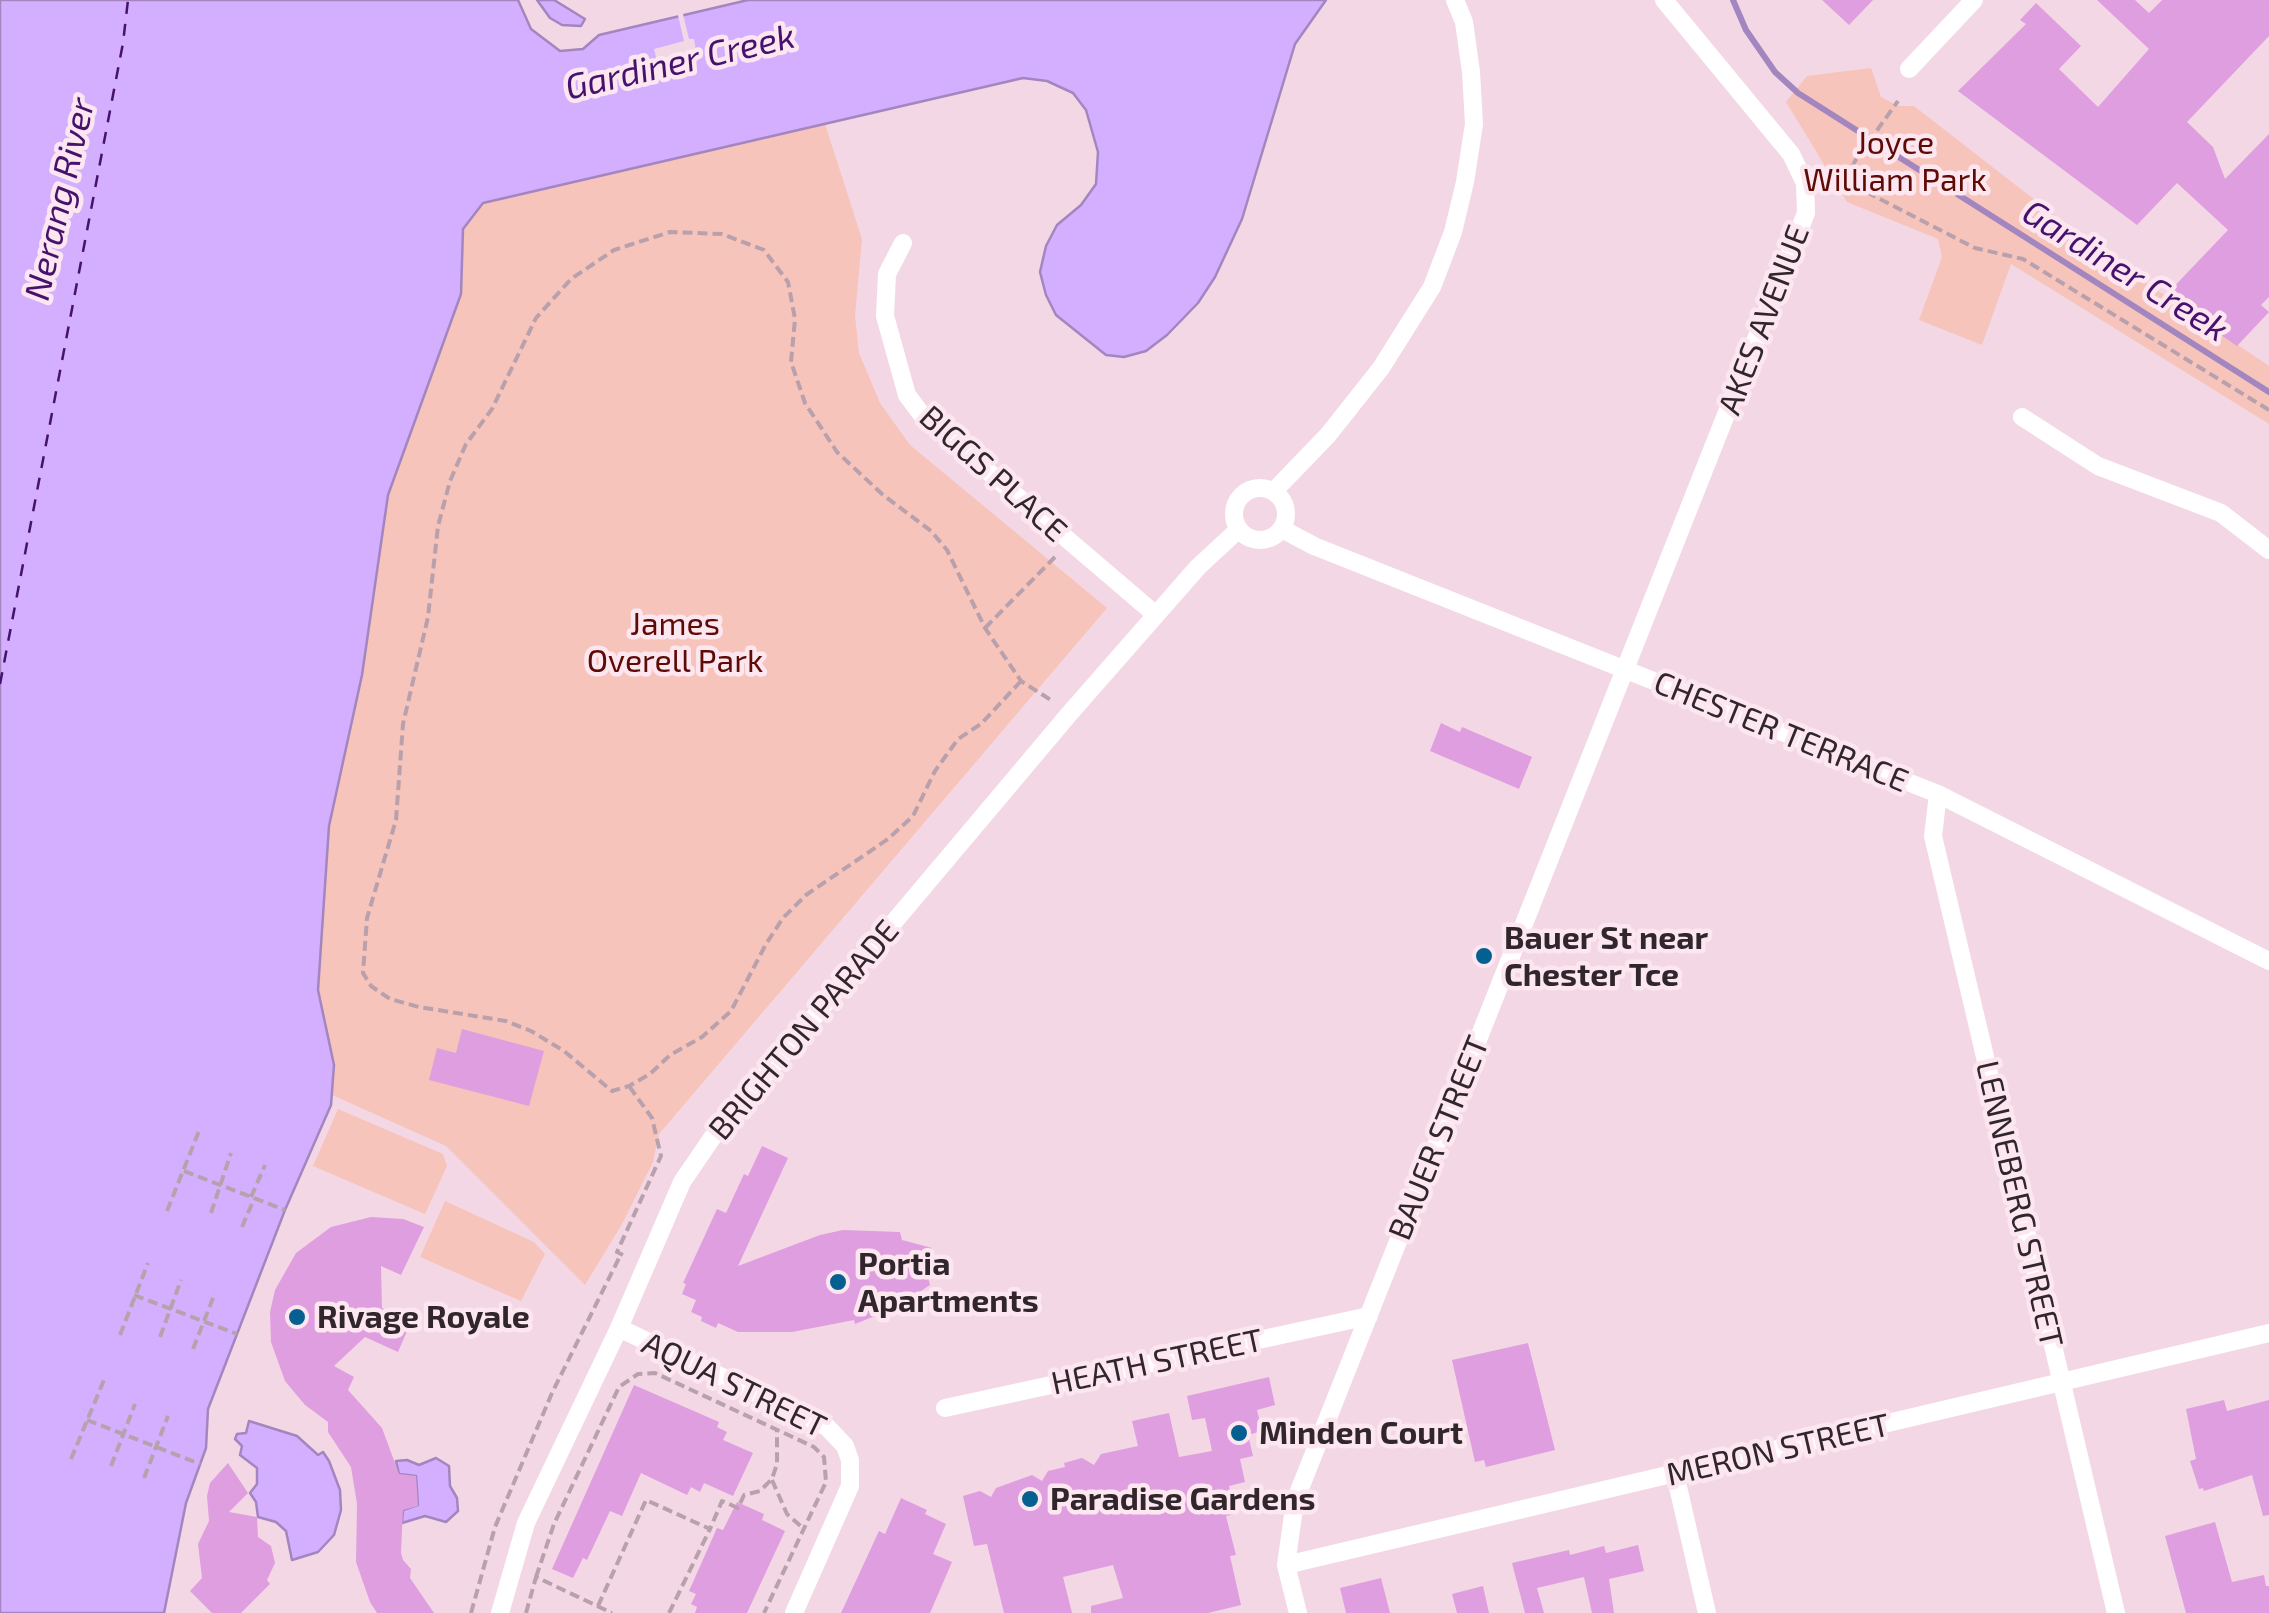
<!DOCTYPE html>
<html>
<head>
<meta charset="utf-8">
<style>
  body { margin:0 }
  canvas { display:block; background:#f3d7e4 }
</style>
</head>
<body>
<canvas width="2269" height="1613"></canvas>
<script>
const g = document.querySelector('canvas').getContext('2d');
g.lineJoin = 'round';
function paint(path, color) {
  g.fillStyle = color;
  g.fill(path, 'evenodd');
}
function toPath(rows) {
  const path = new Path2D();
  for (const r of rows) {
    if (r.length === 3) {
      path.moveTo(r[0] + r[2], r[1]);
      path.arc(r[0], r[1], r[2], 0, 2 * Math.PI);
      continue;
    }
    path.moveTo(r[0], r[1]);
    for (let i = 2; i < r.length; i += 2) path.lineTo(r[i], r[i + 1]);
  }
  return path;
}
function trace(path, color, width, dash) {
  g.strokeStyle = color;
  g.lineWidth = width;
  g.lineCap = dash ? 'butt' : 'round';
  g.setLineDash(dash || []);
  g.stroke(path);
}
function drawText(font, color, halo, rows, align = 'center') {
  g.font = font + ' "Exo 2",sans-serif';
  g.lineWidth = 9;
  g.setLineDash([]);
  g.textBaseline = 'middle';
  g.strokeStyle = halo;
  g.fillStyle = color;
  for (const [text, x, y, turn = 0] of rows) {
    g.save();
    g.translate(x, y);
    g.rotate((+turn || 0) * Math.PI / 180);
    g.textAlign = isNaN(turn) ? turn : align;
    if (halo) g.strokeText(text, 0, 0);
    g.fillText(text, 0, 0);
    g.restore();
  }
}
paint(toPath([
  [1871,68,1881,97,1898,106,1914,106,2111,259,2269,366,2269,424,2011,264,1982,345,1919,320,1942,257,1938,239,1847,202,1786,102,1807,76],
  [825,124,862,239,855,315,859,353,880,403,910,445,1107,608,659,1134,653,1162,622,1224,585,1285,446,1146,332,1095,334,1065,318,990,329,826,362,675,388,495,461,294,463,229,483,203],
  [338,1109,443,1154,447,1166,425,1214,313,1166],
  [445,1201,534,1242,545,1254,521,1301,420,1257]
]), '#f7c4bb');
const water = toPath([
  [0,0,518,0,531,29,560,51,583,49,599,35,748,0,1326,0,1295,44,1242,219,1215,277,1198,303,1167,335,1146,351,1124,357,1106,355,1056,315,1046,295,1040,272,1046,246,1057,225,1081,205,1096,184,1098,152,1086,110,1073,93,1047,81,1023,78,483,203,463,229,461,294,388,495,362,675,329,826,318,990,334,1065,331,1105,285,1210,208,1409,206,1448,186,1503,164,1613,0,1613,0,0],
  [537,0,554,0,585,19,581,26,562,25,550,18,537,0],
  [249,1421,297,1436,318,1455,323,1452,329,1461,340,1490,341,1510,334,1535,318,1552,292,1560,286,1531,276,1522,258,1517,256,1502,250,1493,257,1484,257,1468,240,1455,242,1446,235,1439,237,1434,246,1433,249,1421],
  [436,1458,449,1466,450,1486,457,1498,458,1511,446,1522,425,1516,402,1523,403,1510,418,1505,416,1476,399,1474,396,1461,407,1460,419,1465,436,1458]
]);
paint(water, '#d4afff');
trace(water, '#a386bf', 2.5);
paint(toPath([
  [682,10,689,39,694,39,696,51,657,61,654,49,684,41,677,11]
]), '#f3d7e4');
trace(toPath([
  [1733,0,1746,30,1775,72,1798,93,2269,392]
]), '#a386bf', 6);
trace(toPath([
  [0,684,123,43,128,0]
]), '#46126d', 2.5, [12, 10]);
paint(toPath([
  [1822,0,1873,0,1849,25],
  [2097,0,2135,0,2149,13,2162,0,2269,0,2269,36,2187,122,2213,147,2225,179,2269,134,2269,297,2261,305,2269,312,2237,346,2165,296,2228,230,2177,183,2137,225,1958,91,2026,24,2020,20,2036,3,2081,46,2059,69,2098,107,2149,49],
  [1441,723,1460,732,1462,727,1532,757,1519,789,1430,751],
  [462,1029,544,1051,529,1106,429,1080,437,1048,456,1053],
  [762,1146,788,1158,738,1266,820,1235,843,1230,900,1232,902,1240,932,1248,923,1258,930,1285,895,1308,855,1324,854,1320,792,1332,738,1332,718,1323,716,1328,701,1321,702,1317,691,1312,696,1300,682,1294,686,1284,683,1283,717,1209,726,1213,744,1174,748,1176],
  [371,1217,403,1219,424,1227,401,1275,381,1266,382,1308,411,1322,398,1352,365,1337,334,1366,354,1377,348,1390,382,1428,399,1474,416,1476,418,1506,403,1510,401,1553,403,1560,411,1569,410,1578,434,1613,377,1613,370,1602,356,1562,357,1504,351,1467,328,1432,328,1422,305,1405,285,1381,271,1342,270,1312,275,1290,296,1253,331,1227],
  [1528,1343,1555,1450,1486,1467,1484,1460,1475,1462,1452,1360],
  [1269,1377,1275,1405,1257,1410,1262,1431,1248,1435,1253,1456,1240,1459,1245,1482,1229,1486,1235,1514,1226,1516,1236,1555,1230,1556,1241,1605,1208,1613,1091,1613,1091,1606,1123,1598,1113,1565,1063,1577,1072,1613,1004,1613,987,1544,974,1546,963,1496,980,1491,991,1497,996,1488,1032,1475,1042,1481,1048,1471,1065,1467,1064,1463,1082,1458,1094,1465,1101,1454,1138,1446,1132,1421,1169,1413,1179,1457,1212,1451,1205,1418,1192,1420,1187,1396],
  [634,1385,719,1422,717,1427,727,1432,723,1440,753,1453,733,1496,704,1483,700,1492,691,1487,687,1495,641,1473,622,1516,610,1511,587,1560,583,1558,573,1578,552,1569],
  [2224,1400,2227,1411,2269,1400,2269,1515,2263,1516,2252,1475,2204,1491,2203,1488,2199,1489,2190,1461,2196,1459,2186,1409],
  [228,1463,248,1493,229,1512,257,1517,258,1537,271,1546,275,1563,267,1580,270,1584,241,1613,212,1613,190,1591,202,1578,198,1544,209,1521,207,1496,210,1483],
  [901,1498,927,1510,925,1514,946,1524,933,1554,952,1562,930,1613,841,1613,879,1531,885,1534],
  [737,1502,764,1514,762,1520,785,1531,747,1613,695,1613,697,1607,691,1604,696,1594,689,1591,717,1528,723,1530],
  [2215,1522,2232,1582,2264,1575,2266,1586,2269,1586,2269,1613,2186,1613,2165,1536],
  [1638,1545,1644,1571,1609,1579,1614,1613,1592,1613,1584,1577,1537,1588,1544,1613,1525,1613,1512,1563,1569,1550,1570,1555,1604,1546,1606,1553],
  [1381,1578,1390,1613,1346,1613,1340,1588],
  [1483,1586,1489,1613,1457,1613,1452,1594]
]), '#df9ee0');
trace(toPath([
  [1847,182,1855,161,1898,101],
  [1824,183,1847,182,1975,248,2023,259,2269,410],
  [985,628,1055,557],
  [1021,681,981,724,958,739,935,771,913,816,888,839,806,895,783,918,766,944,731,1011,702,1037,670,1055,650,1074,629,1086,612,1091,564,1051,531,1031,506,1021,419,1007,390,999,371,986,363,973,367,918,396,820,403,724,428,617,438,526,450,481,466,444,492,409,536,318,571,279,614,250,670,232,722,234,764,250,788,282,795,319,791,362,805,403,837,452,882,494,931,531,947,550,985,628,1021,681,1054,702],
  [184,1171,285,1210],
  [251,1197,265,1165],
  [167,1211,199,1131],
  [211,1213,231,1153],
  [242,1227,254,1199],
  [623,1255,617,1252,661,1156,652,1118,629,1086],
  [134,1295,237,1334],
  [120,1335,148,1263],
  [160,1337,181,1280],
  [193,1349,215,1293],
  [87,1420,200,1464],
  [71,1459,104,1380],
  [111,1466,135,1404],
  [144,1478,168,1416],
  [772,1480,787,1514,804,1529],
  [536,1577,554,1524,619,1387,638,1374,655,1373,814,1447,824,1457,826,1482,764,1613],
  [598,1606,646,1500,710,1529,722,1501,738,1508,744,1495,760,1491,772,1479,777,1464,777,1431],
  [471,1613,495,1527,552,1393,621,1254],
  [526,1613,536,1577,612,1613],
  [669,1613,710,1529]
]), '#b8a1ac', 4, [10, 5]);
trace(toPath([
  [1909,69,1974,0],
  [903,243,887,274,885,316,907,395,922,415,1156,615],
  [2022,417,2098,466,2221,513,2269,550],
  [1260,514,26],
  [1274,491,1328,435,1381,368,1432,287,1453,232,1465,182,1474,124,1471,72,1464,22,1455,0],
  [1282,529,1314,546,1938,794,2269,961],
  [1938,794,1933,836,2116,1613],
  [619,1328,827,1427,845,1446,850,1460,850,1486,794,1613],
  [945,1408,1369,1316],
  [1675,1474,1707,1613],
  [1286,1565,2269,1333],
  [500,1613,526,1523,619,1328,682,1182,712,1138,1070,713,1198,567,1239,529],
  [1298,1613,1286,1565,1295,1501,1806,213,1805,183,1791,154,1664,0]
]), '#fff', 18);
for (const [x, y, r, color] of [
  [1484,956,10,"#055f90"],
  [838,1282,10,"#055f90"],
  [297,1317,10,"#055f90"],
  [1239,1433,10,"#055f90"],
  [1030,1499,10,"#055f90"]
]) {
  const dot = new Path2D();
  dot.arc(x, y, r, 0, 2 * Math.PI);
  g.fillStyle = color;
  g.fill(dot);
  trace(dot, '#fce6f0', 4);
}
drawText('32px', '#5e0a05', '#fce6f0', [
  ["Joyce",1895,143],
  ["William Park",1895,180],
  ["James",675,624],
  ["Overell Park",675,661]
]);
drawText('32px', '#31262b', '#fce6f0', [
  ["AKES AVENUE",1764,320,-69],
  ["BIGGS PLACE",993,474,42],
  ["CHESTER TERRACE",1781,732,22],
  ["BRIGHTON PARADE",804,1030,-50],
  ["BAUER STREET",1439,1138,-68],
  ["LENNEBERG STREET",2019,1204,77],
  ["HEATH STREET",1157,1362,-12],
  ["AQUA STREET",734,1385,26],
  ["MERON STREET",1778,1450,-13]
]);
drawText('bold 32px', '#31262b', '#fce6f0', [
  ["Bauer St near",1504,938],
  ["Chester Tce",1504,975],
  ["Portia",858,1264],
  ["Apartments",858,1301],
  ["Rivage Royale",317,1317],
  ["Minden Court",1259,1433],
  ["Paradise Gardens",1050,1499]
], 'left');
drawText('italic 35px', '#46126d', '#fce6f0', [
  ["Gardiner Creek",680,62,-13],
  ["Nerang River",60,199,-77],
  ["Gardiner Creek",2125,271,32]
]);
</script>
</body>
</html>
